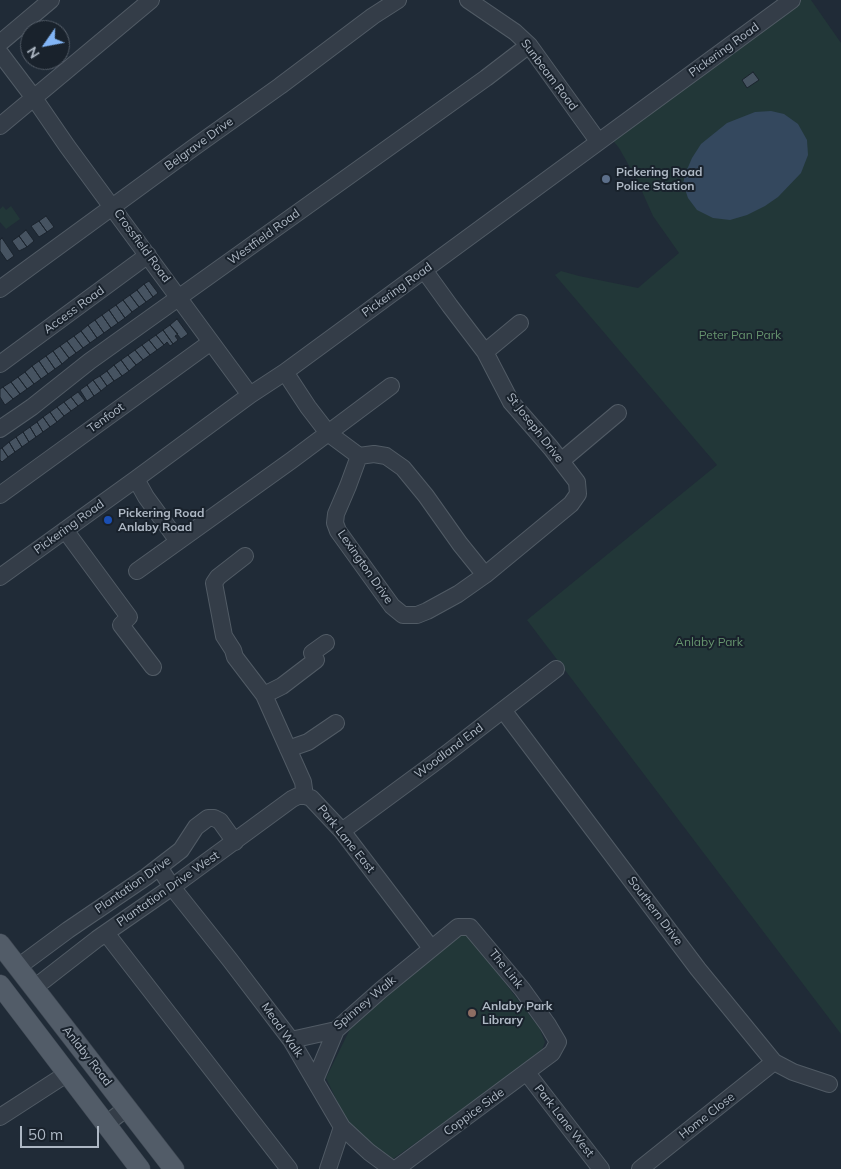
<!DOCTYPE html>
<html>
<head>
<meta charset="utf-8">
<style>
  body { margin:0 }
  #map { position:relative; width:841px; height:1169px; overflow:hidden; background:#202b37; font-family:Mulish,sans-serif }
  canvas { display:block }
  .north { position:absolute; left:20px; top:20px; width:50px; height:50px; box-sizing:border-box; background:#19222c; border:1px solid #555e69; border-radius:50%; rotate:237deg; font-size:14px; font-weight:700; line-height:20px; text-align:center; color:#aeb8c4 }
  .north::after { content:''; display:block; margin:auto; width:18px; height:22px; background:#82b5f6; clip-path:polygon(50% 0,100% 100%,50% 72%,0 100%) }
  .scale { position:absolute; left:20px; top:1126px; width:79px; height:22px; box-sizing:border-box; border:2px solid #aeb8c4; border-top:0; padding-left:6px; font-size:15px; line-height:18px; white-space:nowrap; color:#aeb8c4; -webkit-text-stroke:4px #19222c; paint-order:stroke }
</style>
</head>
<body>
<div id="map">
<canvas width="841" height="1169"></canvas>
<div class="north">N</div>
<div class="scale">50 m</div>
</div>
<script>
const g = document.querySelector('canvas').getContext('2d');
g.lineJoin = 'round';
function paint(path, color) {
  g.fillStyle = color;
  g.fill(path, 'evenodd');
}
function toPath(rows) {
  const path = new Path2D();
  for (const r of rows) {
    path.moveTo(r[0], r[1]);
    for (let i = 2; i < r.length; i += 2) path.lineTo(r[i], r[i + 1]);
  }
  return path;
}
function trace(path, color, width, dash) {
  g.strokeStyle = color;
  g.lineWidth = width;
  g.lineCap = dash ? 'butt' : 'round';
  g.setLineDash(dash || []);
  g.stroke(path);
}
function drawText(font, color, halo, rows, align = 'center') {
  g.font = font + ' Mulish,sans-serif';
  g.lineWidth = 4;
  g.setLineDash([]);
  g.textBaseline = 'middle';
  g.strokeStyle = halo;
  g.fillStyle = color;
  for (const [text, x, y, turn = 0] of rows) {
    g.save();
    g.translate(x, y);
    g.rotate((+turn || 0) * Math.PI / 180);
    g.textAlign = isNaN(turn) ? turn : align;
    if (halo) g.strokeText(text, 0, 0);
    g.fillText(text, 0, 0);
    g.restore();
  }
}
paint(toPath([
  [795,0,811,0,841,43,841,1034,527,620,717,465,555,275,561,271,579,276,638,288,679,253,653,216,636,178,619,148,611,138],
  [3,206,6,210,11,206,20,219,6,229,0,222,0,209],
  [458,931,468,934,540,1029,545,1042,540,1055,390,1161,346,1120,326,1078,352,1025]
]), '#223738');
paint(toPath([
  [771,111,784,114,798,124,807,140,808,155,801,173,778,197,765,206,747,215,730,220,713,218,697,210,688,198,683,183,686,172,692,158,701,144,727,123,755,112]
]), '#34485e');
const building = toPath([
  [753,72,759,80,747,88,742,80,753,72],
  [46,216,54,227,47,232,39,221,46,216],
  [39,221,47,232,39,237,31,226,39,221],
  [26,230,34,241,27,247,19,236,26,230],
  [19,236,27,247,19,251,12,241,19,236],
  [2,238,14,256,7,261,0,251,0,240,2,238],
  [149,281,158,293,153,297,144,284,149,281],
  [144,284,153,297,146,302,137,290,144,284],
  [137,290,146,302,139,307,130,295,137,290],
  [130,295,139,307,132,312,123,300,130,295],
  [123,300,132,312,125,318,116,305,123,300],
  [116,305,125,318,118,323,109,310,116,305],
  [109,310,118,323,111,328,102,315,109,310],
  [102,315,111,328,104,333,95,320,102,315],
  [177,319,188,334,181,339,170,325,177,319],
  [95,320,104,333,97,338,88,325,95,320],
  [88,325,97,338,90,343,81,331,88,325],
  [170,325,178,334,175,336,178,340,173,344,163,330,170,325],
  [163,330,173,344,170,346,167,342,164,345,156,335,163,330],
  [81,331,90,343,83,348,74,336,81,331],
  [156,335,164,345,157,350,149,340,156,335],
  [74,336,83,348,76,353,67,341,74,336],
  [149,340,157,350,150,355,142,345,149,340],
  [67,341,76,353,69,358,60,346,67,341],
  [142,345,150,355,143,360,135,350,142,345],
  [60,346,69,358,62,364,53,351,60,346],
  [135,350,143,360,136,365,128,355,135,350],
  [53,351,62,364,55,369,46,356,53,351],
  [128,355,136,365,129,371,121,360,128,355],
  [46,356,55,369,48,374,39,361,46,356],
  [121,360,129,371,122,376,114,365,121,360],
  [39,361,48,374,41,379,32,366,39,361],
  [114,365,122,376,114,381,107,371,114,365],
  [32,366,41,379,34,384,25,372,32,366],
  [107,371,114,381,107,386,100,376,107,371],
  [25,372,34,384,27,389,18,377,25,372],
  [100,376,107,386,101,391,93,380,100,376],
  [18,377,27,389,20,394,11,382,18,377],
  [93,380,101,391,94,396,87,385,93,380],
  [11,382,20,394,13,399,3,387,11,382],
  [87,385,94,396,87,401,80,390,87,385],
  [3,387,13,399,5,405,0,397,0,389,3,387],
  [78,392,85,401,78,406,71,397,78,392],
  [71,397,78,406,71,411,64,402,71,397],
  [64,402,71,411,64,416,57,407,64,402],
  [57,407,64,416,57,422,50,412,57,407],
  [50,412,57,422,50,427,43,417,50,412],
  [43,417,50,427,43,432,37,422,43,417],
  [37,422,43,432,36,437,30,427,37,422],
  [30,427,36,437,29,442,23,432,30,427],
  [23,432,29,442,22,447,16,437,23,432],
  [16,437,22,447,15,452,9,442,16,437],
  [9,442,15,452,8,457,2,448,9,442],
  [2,448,8,457,2,462,0,460,0,449,2,448]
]);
paint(building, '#465361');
trace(building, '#1b242e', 1);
const minor = toPath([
  [468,0,515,32,529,45,598,141],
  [0,43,51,0],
  [0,53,34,98,67,146,250,395],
  [0,126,151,0],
  [0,289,193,148,280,86,373,16,398,0],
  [485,352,520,323],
  [0,364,148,255],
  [285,372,308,407,328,433,359,456,348,486,336,514,335,523,338,531,392,606,403,615,417,615,427,611,458,594,485,575,571,504,578,494,577,482,551,448,511,402,485,352,450,306,424,270],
  [0,429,32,407,90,361,486,78,529,45],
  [359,456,374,454,386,456,403,468,426,496,460,544,485,575],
  [561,461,618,413],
  [136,479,146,497,178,541],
  [0,495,211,342],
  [65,530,129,617,121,625,153,667],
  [245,556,218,577,214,583,224,636,233,650,235,657,264,695,303,782,305,796,311,798,342,831,431,948],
  [137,571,292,460,391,386],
  [0,577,136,479,250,395,285,372,792,0],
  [264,695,282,686,316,660,312,653,326,643],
  [503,710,698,969,774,1062,793,1072,829,1084],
  [288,749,308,742,336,723],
  [342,831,437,761,556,669],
  [159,867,172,887,230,960,291,1040,342,1127,369,1152,392,1169],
  [106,933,289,1169],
  [18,967,68,930,146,877,181,850,196,827,208,818,214,818,220,821,235,842],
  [34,988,97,939,172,887,292,799,298,796,305,796],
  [291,1040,336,1030,381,990,458,927,470,927,522,989,548,1025,558,1042,552,1053,396,1169],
  [527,1073,601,1169],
  [315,1080,336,1030],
  [0,1117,68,1073],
  [106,1124,127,1108],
  [328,1169,342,1127],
  [640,1169,774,1062]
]);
const major = toPath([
  [0,944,174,1169],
  [0,985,140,1169]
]);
trace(minor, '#515b65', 18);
trace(major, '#3d4651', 21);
trace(minor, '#343d48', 16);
trace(major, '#525c68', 20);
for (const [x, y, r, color] of [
  [606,179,5,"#5c6f8a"],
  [108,520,5,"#1a4fb4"],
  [472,1013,5,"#8d6e63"]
]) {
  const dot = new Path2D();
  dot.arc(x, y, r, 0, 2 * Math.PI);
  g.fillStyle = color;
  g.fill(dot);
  trace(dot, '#19222c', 2);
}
drawText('12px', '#aeb8c4', '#19222c', [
  ["Pickering Road",724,50,-36],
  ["Sunbeam Road",549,75,53],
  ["Belgrave Drive",199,144,-36],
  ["Westfield Road",264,237,-36],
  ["Crossfield Road",142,246,54],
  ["Pickering Road",397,290,-36],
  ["Access Road",74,310,-36],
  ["Tenfoot",106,418,-36],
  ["St Joseph Drive",535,428,52],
  ["Pickering Road",69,527,-36],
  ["Lexington Drive",365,567,55],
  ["Woodland End",449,751,-37],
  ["Park Lane East",346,839,51],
  ["Plantation Drive",133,885,-35],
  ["Plantation Drive West",168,889,-35],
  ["Southern Drive",655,911,53],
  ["The Link",506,969,51],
  ["Spinney Walk",365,1003,-40],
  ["Mead Walk",282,1030,55],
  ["Anlaby Road",87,1056,52],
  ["Coppice Side",474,1112,-36],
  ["Home Close",707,1116,-38],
  ["Park Lane West",564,1121,52]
]);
drawText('bold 12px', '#aeb8c4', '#19222c', [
  ["Pickering Road",616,172],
  ["Police Station",616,186],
  ["Pickering Road",118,513],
  ["Anlaby Road",118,527],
  ["Anlaby Park",482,1006],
  ["Library",482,1020]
], 'left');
drawText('12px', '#66946e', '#19222c', [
  ["Peter Pan Park",740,335],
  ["Anlaby Park",709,642]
]);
</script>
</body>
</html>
